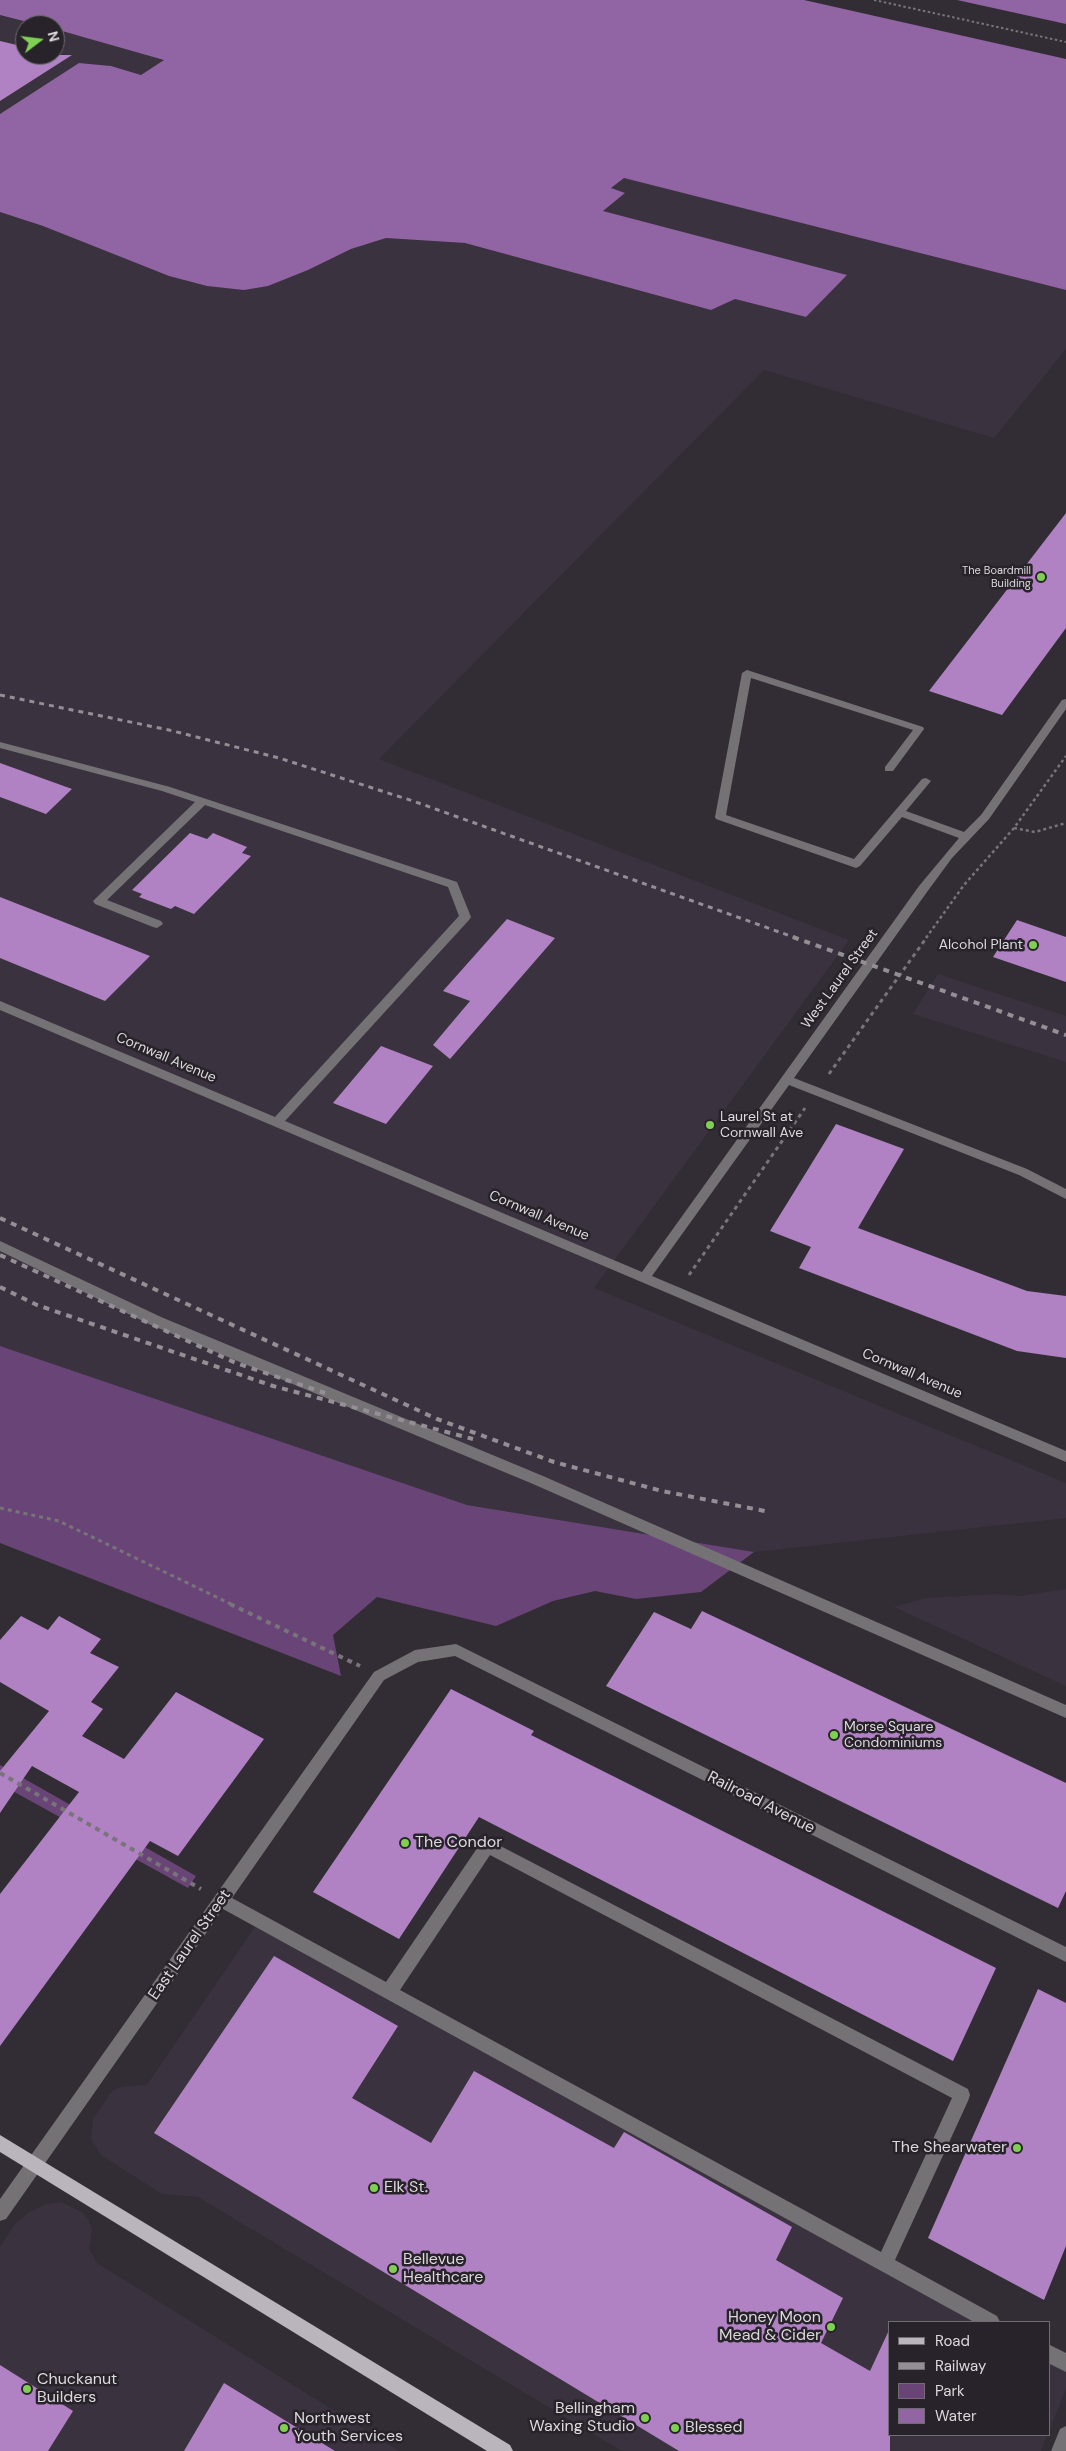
<!DOCTYPE html>
<html>
<head>
<meta charset="utf-8">
<style>
  body { margin:0 }
  #map { position:relative; width:1066px; height:2451px; overflow:hidden; background:#322d34; font-family:"DM Sans",sans-serif }
  canvas { display:block }
  .legend { position:absolute; left:888px; top:2321px; width:162px; height:115px; box-sizing:border-box; background:#28232a; border:1px solid #706c72; margin:0; padding:6px 9px; list-style:none; font-size:15px; color:#dcd9dd }
  .legend li { display:flex; align-items:center; gap:10px; height:25px }
  .legend b { width:25px; border:1px solid #706c72 }
  .north { position:absolute; left:15px; top:15px; width:50px; height:50px; box-sizing:border-box; background:#28232a; border:1px solid #706c72; border-radius:50%; rotate:75deg; font-size:14px; font-weight:700; line-height:20px; text-align:center; color:#dcd9dd }
  .north::after { content:''; display:block; margin:auto; width:18px; height:22px; background:#7fd052; clip-path:polygon(50% 0,100% 100%,50% 72%,0 100%) }
</style>
</head>
<body>
<div id="map">
<canvas width="1066" height="2451"></canvas>
<ul class="legend">
<li><b style="height:6px;background:#bab5bc"></b>Road</li>
<li><b style="height:6px;background:#938f95"></b>Railway</li>
<li><b style="height:14px;background:#684576"></b>Park</li>
<li><b style="height:14px;background:#9164a3"></b>Water</li>
</ul>
<div class="north">N</div>
</div>
<script>
const g = document.querySelector('canvas').getContext('2d');
g.lineJoin = 'round';
function paint(path, color) {
  g.fillStyle = color;
  g.fill(path, 'evenodd');
}
function toPath(rows) {
  const path = new Path2D();
  for (const r of rows) {
    path.moveTo(r[0], r[1]);
    for (let i = 2; i < r.length; i += 2) path.lineTo(r[i], r[i + 1]);
  }
  return path;
}
function trace(path, color, width, dash) {
  g.strokeStyle = color;
  g.lineWidth = width;
  g.lineCap = dash ? 'butt' : 'round';
  g.setLineDash(dash || []);
  g.stroke(path);
}
function drawText(font, color, halo, rows, align = 'center') {
  g.font = font + ' "DM Sans",sans-serif';
  g.lineWidth = 5;
  g.setLineDash([]);
  g.textBaseline = 'middle';
  g.strokeStyle = halo;
  g.fillStyle = color;
  for (const [text, x, y, turn = 0] of rows) {
    g.save();
    g.translate(x, y);
    g.rotate((+turn || 0) * Math.PI / 180);
    g.textAlign = isNaN(turn) ? turn : align;
    if (halo) g.strokeText(text, 0, 0);
    g.fillText(text, 0, 0);
    g.restore();
  }
}
paint(toPath([
  [0,15,39,25,25,25,25,55,55,55,55,29,165,59,141,75,111,66,79,63,0,114],
  [624,178,1066,290,1066,349,994,438,764,370,379,759,849,940,594,1288,1066,1483,1066,1518,754,1552,467,1505,0,1346,0,212,43,226,169,276,207,286,268,286,308,270,351,249,386,238,465,243,711,310,735,299,806,317,847,275,603,211,625,193,611,188],
  [938,974,1066,1016,1066,1062,913,1014],
  [1066,1589,1066,1686,894,1607,926,1598,996,1594,1020,1596],
  [259,1921,991,2322,890,2322,890,2435,1047,2435,1041,2451,622,2451,198,2197,162,2194,101,2155,91,2139,93,2119,113,2090,122,2087,147,2085],
  [61,2202,83,2213,89,2221,92,2229,89,2249,97,2263,399,2451,0,2451,0,2247,15,2224,30,2212,46,2204],
  [1050,2354,1066,2363,1066,2388,1050,2429]
]), '#3b323f');
paint(toPath([
  [0,1346,467,1505,754,1552,701,1592,636,1599,595,1591,553,1601,496,1626,377,1597,333,1635,341,1676,0,1543],
  [0,1765,196,1876,188,1888,0,1784]
]), '#684576');
paint(toPath([
  [0,0,804,0,1066,59,1066,290,624,178,611,188,625,193,603,211,847,275,806,317,735,299,711,310,465,243,386,238,351,249,308,270,268,286,244,290,207,286,169,276,43,226,0,212,0,114,79,63,111,66,141,75,164,60,55,29,55,25,39,25,0,15],
  [957,0,1066,0,1066,24]
]), '#9164a3');
paint(toPath([
  [0,41,25,47,25,55,72,55,0,101],
  [1066,513,1066,628,1002,715,929,691],
  [0,763,72,789,46,814,0,797],
  [190,833,207,839,213,833,247,847,242,853,251,856,194,914,175,906,171,909,139,897,142,894,132,890],
  [0,897,150,956,105,1001,0,958],
  [507,919,555,938,450,1059,433,1045,470,1001,443,991],
  [1017,920,1066,937,1066,982,993,957],
  [381,1046,433,1066,386,1124,333,1103],
  [836,1124,904,1149,858,1228,1027,1291,1066,1296,1066,1358,1017,1351,799,1268,811,1247,770,1231],
  [702,1611,1066,1783,1066,1891,1058,1908,606,1686,654,1612,691,1629],
  [21,1616,48,1630,59,1616,101,1639,90,1653,119,1667,91,1702,103,1709,82,1736,124,1759,176,1692,264,1739,178,1856,150,1841,0,2046,0,1894,79,1792,32,1766,0,1813,0,1771,49,1711,0,1682,0,1640],
  [451,1689,534,1731,531,1735,996,1968,953,2061,479,1817,399,1939,313,1892],
  [274,1956,398,2026,352,2098,431,2143,474,2071,614,2148,624,2132,792,2227,776,2260,843,2298,821,2343,870,2371,890,2328,890,2451,679,2451,154,2133],
  [1038,1989,1066,2003,1066,2246,1044,2300,928,2238],
  [0,2365,73,2411,48,2451,0,2451],
  [224,2383,335,2451,184,2451]
]), '#b082c3');
trace(toPath([
  [874,0,1066,42]
]), '#78747a', 2, [2.5, 2.5]);
trace(toPath([
  [1014,828,1035,832,1066,823],
  [926,938,964,885,1014,828,1066,756]
]), '#78747a', 2.5, [3, 3]);
trace(toPath([
  [829,1074,927,937],
  [689,1275,805,1108],
  [0,1508,59,1521,233,1605]
]), '#78747a', 3, [4, 4]);
trace(toPath([
  [230,1604,360,1666],
  [0,1773,201,1889]
]), '#78747a', 4, [5, 5]);
paint(toPath([
  [747,670,923,727,924,729,893,771,885,771,885,767,913,730,751,678,726,815,854,859,922,779,926,778,931,781,906,811,964,832,981,815,1062,700,1066,699,1066,709,989,819,952,858,927,892,794,1078,1027,1169,1066,1189,1066,1199,1019,1175,789,1085,652,1276,1066,1451,1066,1462,0,1010,0,1001,275,1117,459,916,448,887,205,805,107,900,161,921,163,924,157,928,153,927,95,904,93,901,195,802,162,791,0,748,0,742,170,787,457,882,471,917,469,920,285,1121,642,1272,919,886,959,838,902,817,860,866,856,868,716,819,715,817,742,673,747,670],
  [0,1241,161,1317,543,1476,1066,1705,1066,1718,533,1484,151,1325,0,1251,0,1241],
  [456,1644,1066,1947,1066,1962,455,1656,418,1662,384,1680,232,1898,386,1982,482,1841,487,1839,968,2089,970,2095,968,2101,895,2260,997,2316,1000,2322,974,2322,223,1909,6,2219,0,2221,0,2199,374,1672,415,1650,456,1644],
  [490,1855,952,2098,881,2252,400,1990,490,1855],
  [1050,2345,1066,2353,1066,2372,1050,2364,1050,2345],
  [1066,2426,1066,2451,1051,2451,1060,2429,1066,2426]
]), '#757276');
paint(toPath([
  [0,2135,510,2445,513,2451,487,2451,0,2152,0,2135]
]), '#bab5bc');
trace(toPath([
  [0,695,169,730,279,758,413,801,796,938]
]), '#938f95', 3, [5, 5]);
trace(toPath([
  [793,937,1066,1035],
  [0,1218,437,1419,554,1462,662,1491,765,1511],
  [0,1255,236,1363,325,1393],
  [0,1287,37,1305,273,1386,473,1439]
]), '#938f95', 4, [6, 6]);
for (const [x, y, r, color] of [
  [1041,577,5,"#7fd052"],
  [1033,945,5,"#7fd052"],
  [710,1125,5,"#7fd052"],
  [834,1735,5,"#7fd052"],
  [405,1843,5,"#7fd052"],
  [1017,2148,5,"#7fd052"],
  [374,2188,5,"#7fd052"],
  [393,2269,5,"#7fd052"],
  [831,2327,5,"#7fd052"],
  [27,2389,5,"#7fd052"],
  [645,2418,5,"#7fd052"],
  [284,2428,5,"#7fd052"],
  [675,2428,5,"#7fd052"]
]) {
  const dot = new Path2D();
  dot.arc(x, y, r, 0, 2 * Math.PI);
  g.fillStyle = color;
  g.fill(dot);
  trace(dot, '#28232a', 2);
}
drawText('11px', '#dcd9dd', '#28232a', [
  ["The Boardmill",1031,571],
  ["Building",1031,584]
], 'right');
drawText('14px', '#dcd9dd', '#28232a', [
  ["Alcohol Plant",1023,945,"right"],
  ["Laurel St at",720,1117],
  ["Cornwall Ave",720,1133],
  ["Morse Square",844,1727],
  ["Condominiums",844,1743]
], 'left');
drawText('14px', '#dcd9dd', '#28232a', [
  ["West Laurel Street",840,979,-54],
  ["Cornwall Avenue",166,1058,23],
  ["Cornwall Avenue",539,1216,23],
  ["Cornwall Avenue",912,1374,23]
]);
drawText('16px', '#dcd9dd', '#28232a', [
  ["Railroad Avenue",761,1803,27],
  ["East Laurel Street",190,1945,-55]
]);
drawText('16px', '#dcd9dd', '#28232a', [
  ["The Condor",415,1843],
  ["The Shearwater",1007,2148,"right"],
  ["Elk St.",384,2188],
  ["Bellevue",403,2260],
  ["Healthcare",403,2278],
  ["Honey Moon",821,2318,"right"],
  ["Mead & Cider",821,2336,"right"],
  ["Chuckanut",37,2380],
  ["Builders",37,2398],
  ["Bellingham",635,2409,"right"],
  ["Waxing Studio",635,2427,"right"],
  ["Northwest",294,2419],
  ["Youth Services",294,2437],
  ["Blessed",685,2428]
], 'left');
</script>
</body>
</html>
